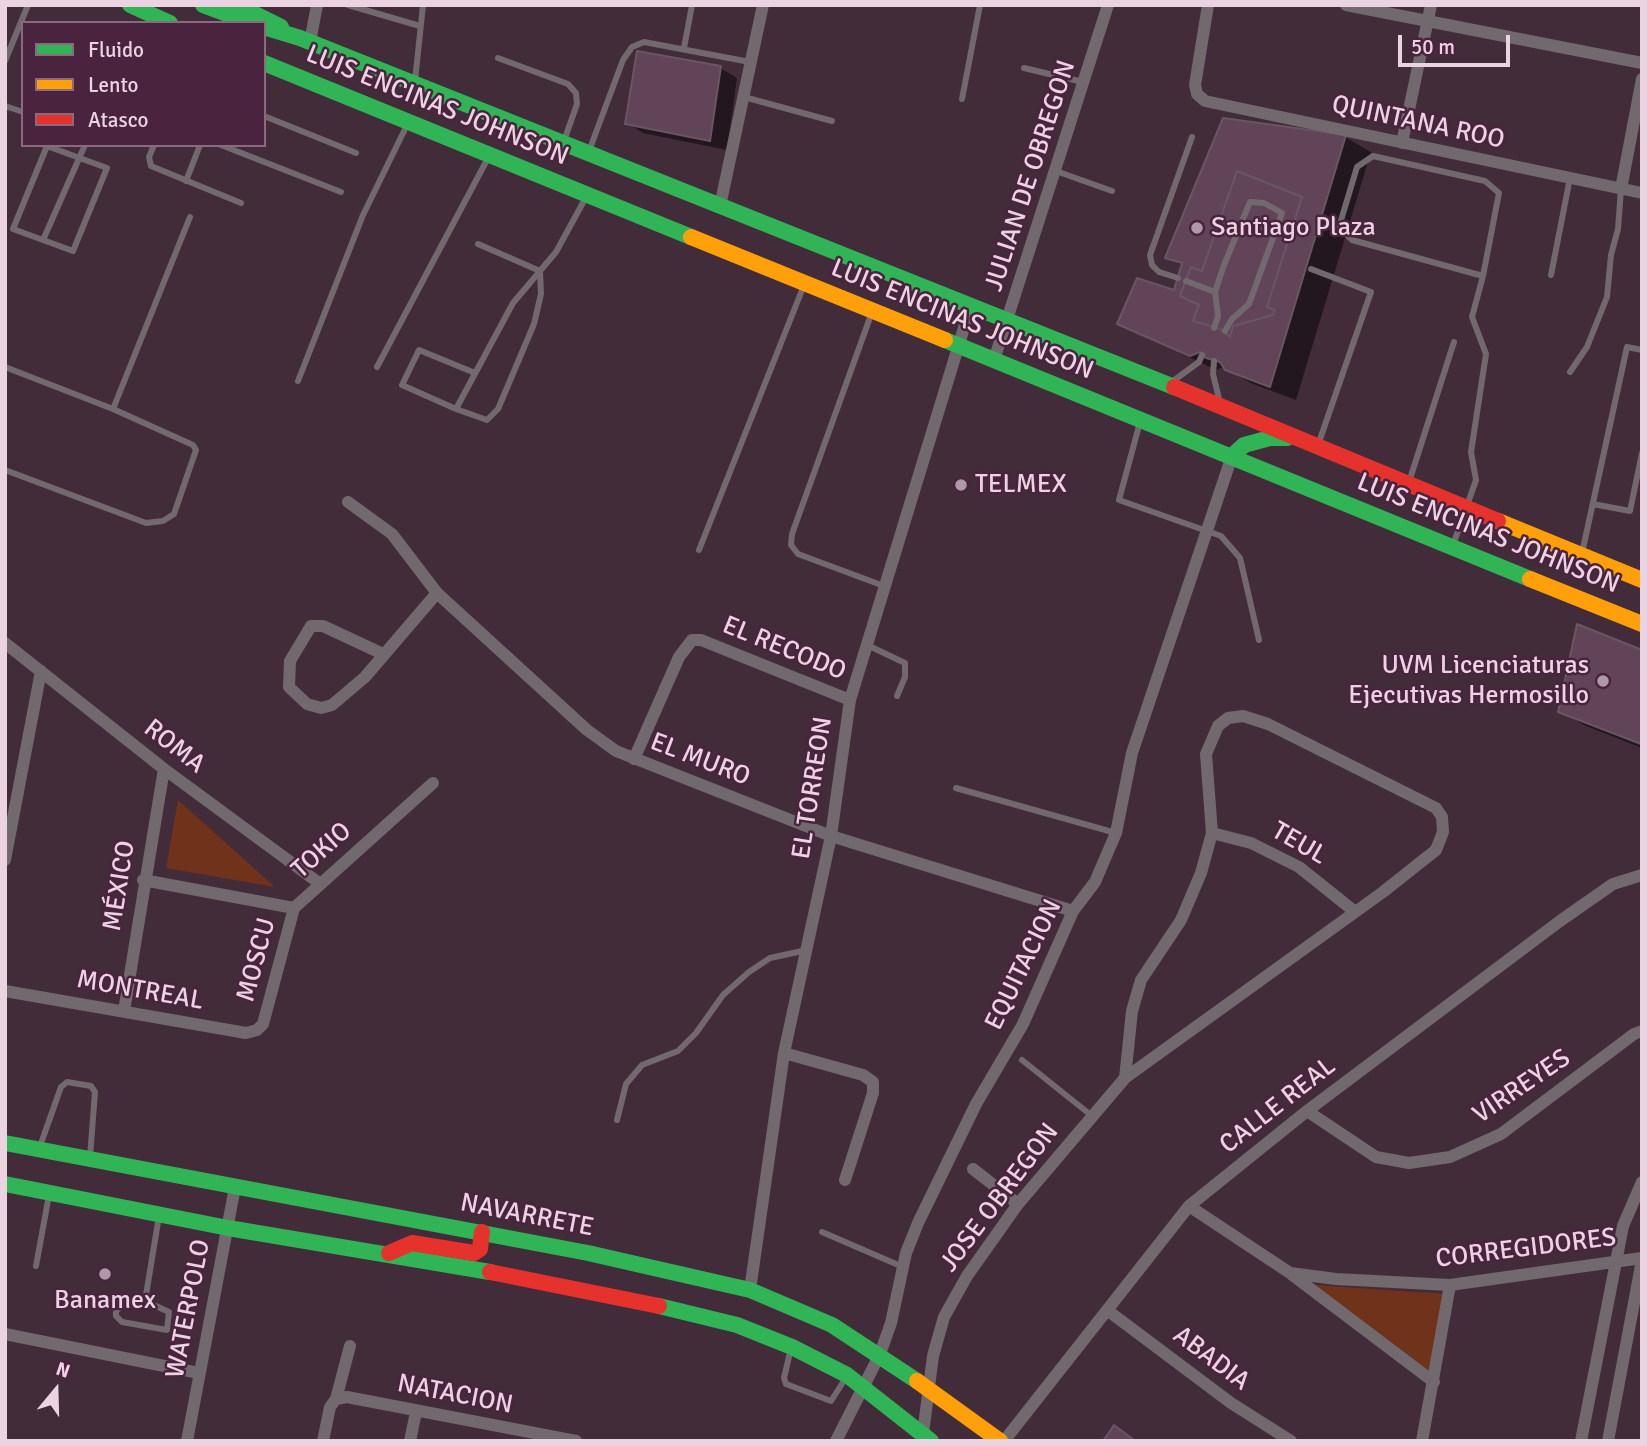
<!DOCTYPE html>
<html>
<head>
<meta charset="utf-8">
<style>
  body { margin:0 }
  #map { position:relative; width:1647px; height:1446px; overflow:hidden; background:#422c3a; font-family:Signika,sans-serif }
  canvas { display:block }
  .frame { position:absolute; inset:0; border:7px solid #ecd3e2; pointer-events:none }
  .legend { position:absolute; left:21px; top:21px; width:245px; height:126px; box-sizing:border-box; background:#4a243e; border:2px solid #8b6a80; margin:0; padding:9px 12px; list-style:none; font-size:21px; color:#ecd3e2 }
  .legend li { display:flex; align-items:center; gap:14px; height:35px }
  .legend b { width:35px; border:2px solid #8b6a80 }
  .north { position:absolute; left:21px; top:1355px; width:70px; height:70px; -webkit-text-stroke:5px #4a243e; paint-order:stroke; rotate:19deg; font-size:19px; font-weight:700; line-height:28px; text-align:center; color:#ecd3e2 }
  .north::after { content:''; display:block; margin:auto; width:24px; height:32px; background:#ecd3e2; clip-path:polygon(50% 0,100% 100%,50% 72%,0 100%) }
  .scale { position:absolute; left:1398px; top:35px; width:112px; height:32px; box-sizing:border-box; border:4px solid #ecd3e2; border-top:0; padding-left:9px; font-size:21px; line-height:24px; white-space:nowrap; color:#ecd3e2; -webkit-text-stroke:5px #4a243e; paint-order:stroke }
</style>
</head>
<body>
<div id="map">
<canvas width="1647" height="1446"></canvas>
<div class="frame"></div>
<ul class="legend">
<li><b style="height:9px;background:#30b455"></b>Fluido</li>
<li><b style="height:9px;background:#ff9f0a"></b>Lento</li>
<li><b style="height:9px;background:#e5322d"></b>Atasco</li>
</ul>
<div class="north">N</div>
<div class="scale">50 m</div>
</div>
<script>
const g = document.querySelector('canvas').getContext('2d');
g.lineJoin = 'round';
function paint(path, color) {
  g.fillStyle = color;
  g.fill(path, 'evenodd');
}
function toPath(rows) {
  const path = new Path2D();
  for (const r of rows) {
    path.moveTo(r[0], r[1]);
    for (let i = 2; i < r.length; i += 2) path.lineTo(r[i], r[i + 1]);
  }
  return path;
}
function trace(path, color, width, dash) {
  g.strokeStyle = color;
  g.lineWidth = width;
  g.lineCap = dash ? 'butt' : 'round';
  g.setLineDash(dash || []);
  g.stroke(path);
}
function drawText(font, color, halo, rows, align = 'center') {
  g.font = font + ' Signika,sans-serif';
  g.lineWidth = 5;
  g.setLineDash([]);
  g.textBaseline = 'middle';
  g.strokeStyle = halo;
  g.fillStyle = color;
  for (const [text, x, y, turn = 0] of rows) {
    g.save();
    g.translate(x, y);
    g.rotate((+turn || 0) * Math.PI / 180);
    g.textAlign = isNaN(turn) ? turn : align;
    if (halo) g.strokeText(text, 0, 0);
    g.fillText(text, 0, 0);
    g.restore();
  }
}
paint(toPath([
  [178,800,275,887,166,868],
  [1315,1285,1444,1294,1430,1371]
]), '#71321c');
paint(toPath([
  [720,68,737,78,727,150,643,133,627,123],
  [1224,120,1345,137,1371,152,1296,400,1253,384,1223,367,1216,370,1119,323,1175,293,1183,266,1167,257],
  [1642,652,1642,748,1586,726,1560,711]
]), '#0007');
const building = toPath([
  [637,51,721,66,710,141,625,124,637,51],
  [1223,118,1346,135,1270,387,1225,370,1220,362,1206,358,1200,352,1190,356,1117,324,1137,278,1174,290,1182,263,1165,258,1223,118],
  [1237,171,1302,197,1267,307,1275,310,1273,315,1233,326,1230,337,1221,329,1193,321,1199,305,1180,296,1191,267,1202,271,1237,171],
  [1237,171,1302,197,1267,307,1275,310,1273,315,1233,326,1230,337,1221,329,1193,321,1199,305,1180,296,1191,267,1202,271,1237,171],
  [1577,624,1642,650,1641,744,1558,712,1577,624],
  [1114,1425,1134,1440,1134,1441,1103,1441,1114,1425]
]);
paint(building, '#614458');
trace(building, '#685662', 2);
trace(toPath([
  [348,5,420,26],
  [684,48,692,5],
  [498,58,568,84,576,93,577,104,564,141],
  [5,61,28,5],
  [1024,68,1083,82],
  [415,81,423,5],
  [744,97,832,121],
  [962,99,980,5],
  [5,106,23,112],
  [264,116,356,153],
  [154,145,149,157,151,166,241,203],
  [221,145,341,192],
  [47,146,107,168,73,251,13,229,47,146],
  [589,151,623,60,632,47,644,42,750,62],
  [1056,171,1112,191],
  [186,181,200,145],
  [43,240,85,145],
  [1311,269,1371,292,1318,445],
  [1551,275,1570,178],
  [1178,278,1159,272,1152,265,1150,255,1192,137],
  [1186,281,1215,292],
  [872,312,792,534,791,545,798,554,884,586],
  [1214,328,1218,316,1215,292,1224,265,1250,202,1264,203,1282,213,1249,304,1232,319,1225,331],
  [1214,361,1213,374,1220,403],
  [5,367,113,409,193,445,196,450,174,514,163,521,146,523,5,470],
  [377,367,488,158],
  [1570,372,1587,347,1607,297,1611,255,1618,229,1621,189],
  [475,373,419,350,402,385,456,409,513,303,556,252,585,199],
  [298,381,363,215,407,125],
  [1173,381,1199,362,1202,355],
  [113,409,190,217],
  [456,409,487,420,498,409,534,324,541,294,540,271,478,244],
  [1140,422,1119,500,1221,536,1240,558,1259,640],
  [1409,482,1454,342],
  [1593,504,1630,511,1642,453],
  [1453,545,1476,480,1471,452,1486,354,1472,317,1483,276,1499,193,1485,181,1373,156,1357,167,1339,227,1352,240,1483,276],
  [699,550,804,285],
  [1582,553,1627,347,1642,350],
  [867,645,905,663,905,677,897,696],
  [956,788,1116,833],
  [1022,1060,1092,1116],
  [617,1120,626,1084,642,1065,678,1051,696,1033,723,995,749,972,770,958,807,950],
  [39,1149,61,1087,67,1082,91,1086,95,1092,90,1157],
  [822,1232,903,1267],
  [36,1266,49,1195],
  [145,1301,169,1312,167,1330,122,1322,116,1316,116,1311,126,1303,145,1301,159,1216],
  [791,1348,784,1378,786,1384,831,1401,847,1376]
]), '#72696f', 6);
trace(toPath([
  [1208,5,1195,85,1197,94,1205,101,1642,193],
  [1346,5,1642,63],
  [310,42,317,5],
  [1402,143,1431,5],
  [1621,189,1642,79],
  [720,206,763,5],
  [994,360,1108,5],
  [348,502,392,534,437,593],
  [5,643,164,769,319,883],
  [383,654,323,626,311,626,290,661,289,687,307,704,321,708,332,705,365,677,437,593,587,730,616,751,831,836,1073,911],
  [634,759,679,657,692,640,701,640,850,700],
  [1212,833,1251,843,1299,867,1354,911],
  [5,860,41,671],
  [143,880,294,908,433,783],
  [5,991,246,1033,257,1030,263,1024,294,908],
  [124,1011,164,769],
  [784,1053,863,1075,873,1082,873,1093,845,1180],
  [1307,1111,1376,1157,1409,1163,1450,1157,1501,1134,1634,1034,1642,1031],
  [973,1169,1018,1204],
  [1189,1206,1290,1273,1336,1279,1450,1285,1642,1258],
  [1291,1274,1434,1382],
  [750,1290,784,1053,831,836,850,700,971,305],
  [1107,1310,1231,1403,1291,1441],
  [5,1334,199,1373],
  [336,1399,350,1346],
  [187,1441,235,1187],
  [323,1441,330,1407,336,1399,347,1397,576,1441],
  [410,1441,416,1412],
  [836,1441,880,1354,891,1323,906,1253,918,1223,976,1104,1023,1024,1073,911,1095,882,1116,833,1132,753,1232,456],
  [922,1441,933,1356,944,1317,967,1276,1018,1204,1125,1078,1132,1011,1141,980,1181,920,1201,873,1212,833,1206,754,1218,726,1228,718,1243,716,1268,724,1436,808,1442,817,1443,832,1436,850,1383,892,1125,1078],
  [1004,1441,1189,1206,1307,1111,1560,921,1613,884,1642,875],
  [1422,1441,1450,1285],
  [1581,1441,1623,1226,1642,1182],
  [1608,1441,1642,1260]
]), '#72696f', 12);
trace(toPath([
  [130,5,170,23],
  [203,5,251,23],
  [237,5,281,27],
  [264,27,300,38,1174,387],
  [264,63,691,237],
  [945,340,1530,579],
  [1232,456,1244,445,1270,438,1287,438],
  [5,1143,588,1253,750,1290,832,1325,917,1381],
  [5,1184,228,1228,490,1272],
  [659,1306,737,1325,792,1347,847,1375,931,1441]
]), '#30b455', 16);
trace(toPath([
  [691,237,945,340],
  [1498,521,1642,580],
  [1530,579,1642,624],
  [917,1381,1000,1441]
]), '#ff9f0a', 16);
trace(toPath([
  [1174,387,1498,521],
  [389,1253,412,1243,474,1253,480,1249,482,1232],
  [490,1272,659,1306]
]), '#e5322d', 16);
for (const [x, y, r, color] of [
  [1197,228,7,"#b099a7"],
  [961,485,7,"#b099a7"],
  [1603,681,7,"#b099a7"],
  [105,1274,7,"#b099a7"]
]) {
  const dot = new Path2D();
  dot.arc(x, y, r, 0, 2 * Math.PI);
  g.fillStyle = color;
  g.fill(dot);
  trace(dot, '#4a243e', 2.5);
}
drawText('26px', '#ecd3e2', '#4a243e', [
  ["LUIS ENCINAS JOHNSON",437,106,22],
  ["QUINTANA ROO",1418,123,12],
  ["JULIAN DE OBREGON",1031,176,-72],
  ["LUIS ENCINAS JOHNSON",962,320,22],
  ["LUIS ENCINAS JOHNSON",1488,534,22],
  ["EL RECODO",784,649,22],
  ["ROMA",174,747,38],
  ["EL MURO",700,760,21],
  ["EL TORREON",813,788,-81],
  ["TEUL",1299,844,30],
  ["TOKIO",322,851,-42],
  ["MÉXICO",120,886,-81],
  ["MOSCU",257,960,-75],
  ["EQUITACION",1024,965,-64],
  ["MONTREAL",140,991,10],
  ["VIRREYES",1522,1087,-34],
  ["CALLE REAL",1278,1106,-38],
  ["JOSE OBREGON",1000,1198,-53],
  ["NAVARRETE",527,1216,11],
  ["CORREGIDORES",1526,1249,-7],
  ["WATERPOLO",189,1309,-79],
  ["ABADIA",1211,1359,37],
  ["NATACION",455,1395,11]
]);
drawText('26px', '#ecd3e2', '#4a243e', [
  ["Santiago Plaza",1211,228],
  ["TELMEX",975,485],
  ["UVM Licenciaturas",1589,666,"right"],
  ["Ejecutivas Hermosillo",1589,696,"right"],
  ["Banamex",105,1301,"center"]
], 'left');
</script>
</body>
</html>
